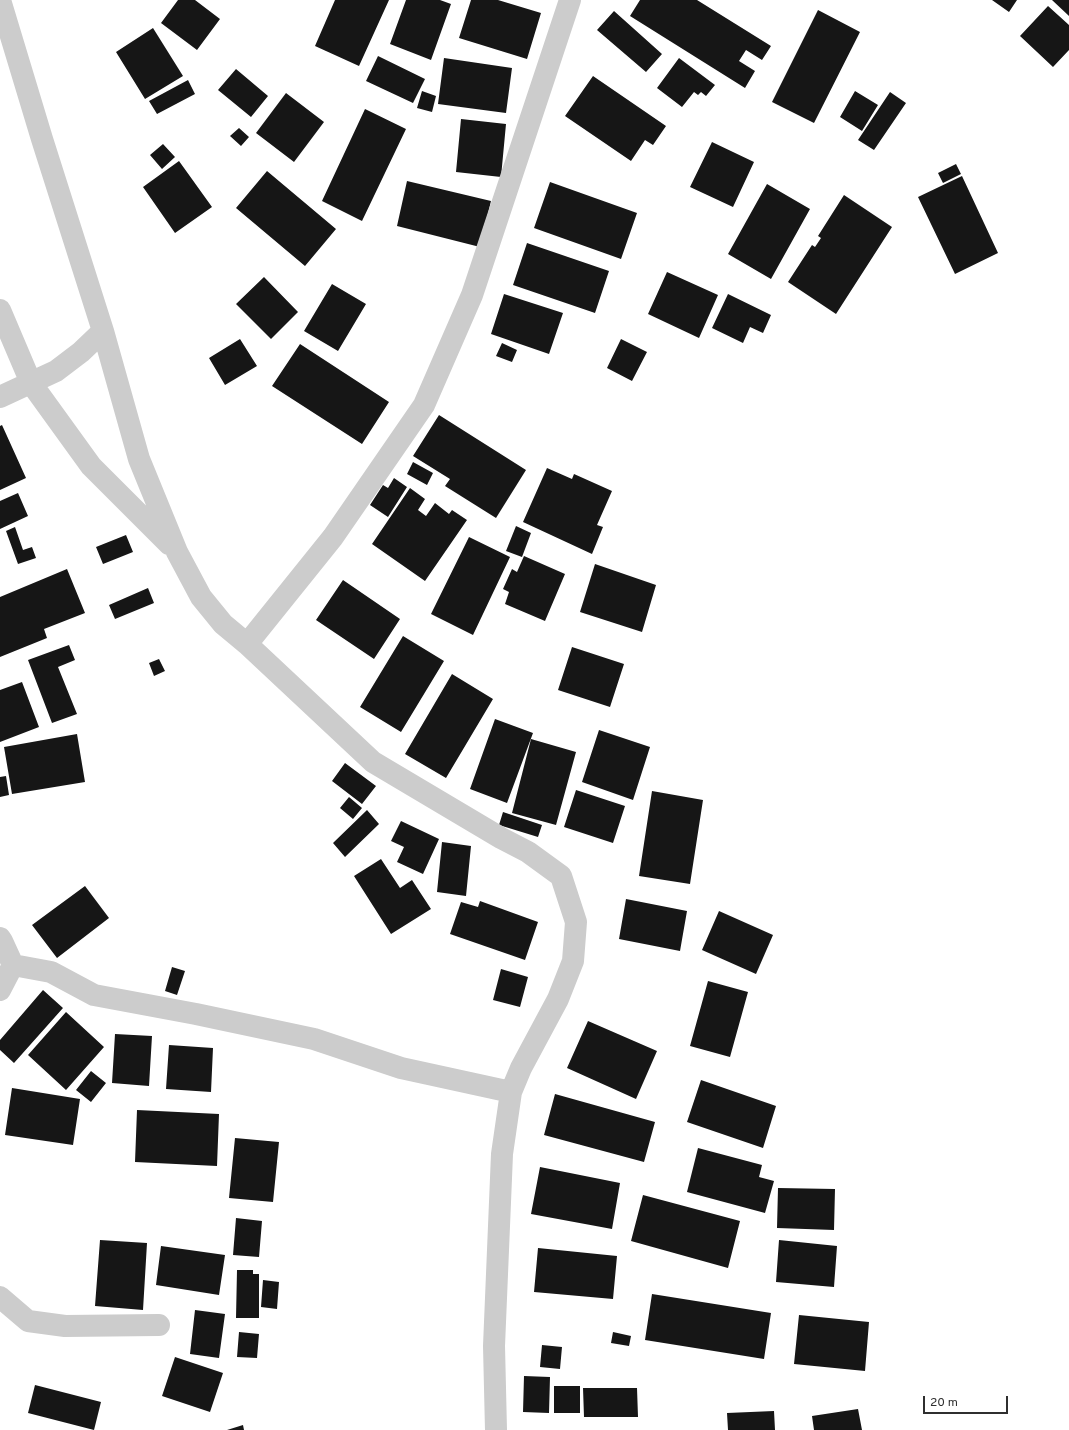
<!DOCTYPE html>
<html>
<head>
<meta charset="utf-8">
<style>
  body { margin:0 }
  #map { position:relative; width:1069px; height:1430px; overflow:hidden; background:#fff; font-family:Overpass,sans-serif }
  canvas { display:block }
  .scale { position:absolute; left:923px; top:1396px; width:85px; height:18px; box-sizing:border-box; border:2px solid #2f2f2f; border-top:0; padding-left:5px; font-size:12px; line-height:14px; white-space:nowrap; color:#2f2f2f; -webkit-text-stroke:3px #fff; paint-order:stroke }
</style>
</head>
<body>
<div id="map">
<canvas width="1069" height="1430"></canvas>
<div class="scale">20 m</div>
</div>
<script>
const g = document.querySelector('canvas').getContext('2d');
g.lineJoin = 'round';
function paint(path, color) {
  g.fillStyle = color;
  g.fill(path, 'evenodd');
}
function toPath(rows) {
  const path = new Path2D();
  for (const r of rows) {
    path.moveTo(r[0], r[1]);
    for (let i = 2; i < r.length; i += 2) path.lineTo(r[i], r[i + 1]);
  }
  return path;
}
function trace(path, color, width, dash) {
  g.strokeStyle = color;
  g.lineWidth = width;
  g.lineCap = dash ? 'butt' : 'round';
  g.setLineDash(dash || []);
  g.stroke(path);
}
paint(toPath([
  [178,0,195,0,220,19,197,50,161,23],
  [335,0,389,0,359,66,315,46],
  [406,0,440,0,451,4,431,60,390,44],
  [471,0,498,0,541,13,527,59,459,38],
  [640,0,697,0,771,46,762,60,746,50,739,61,755,71,745,88,630,16],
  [992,0,1017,0,1009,12],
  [1052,0,1069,0,1069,16],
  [1048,6,1069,25,1069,50,1053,67,1020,36],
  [818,10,860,32,814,123,772,102],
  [614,11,662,54,646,72,597,30],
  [153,28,183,76,145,99,116,52],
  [378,56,425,79,413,103,366,81],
  [444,58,512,68,506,113,438,104],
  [679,58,715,85,706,96,701,92,698,95,694,92,682,107,657,88],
  [236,69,268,96,251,117,218,90],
  [593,76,666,126,653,145,645,140,631,161,565,116],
  [188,80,195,94,157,114,149,101],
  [422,91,436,96,432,112,417,108],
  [855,91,878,105,862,131,840,117],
  [890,92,906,103,874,150,858,140],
  [286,93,324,122,294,162,256,133],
  [365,109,406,129,362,221,322,201],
  [461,119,506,124,501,177,456,172],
  [239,128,249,137,241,146,230,136],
  [712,142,754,162,733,207,690,187],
  [163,144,175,157,162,169,150,155],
  [179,161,212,207,175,233,143,187],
  [956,164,961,174,943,183,938,173],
  [267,171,336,229,305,266,236,208],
  [962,176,998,253,955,274,918,197],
  [407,181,491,201,480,247,397,226],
  [550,182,637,213,621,259,534,228],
  [767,184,810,209,771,279,728,254],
  [844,195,892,227,836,314,788,282,812,245,815,247,821,238,818,236],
  [527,243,609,271,595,313,513,285],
  [667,272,718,295,699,338,648,314],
  [264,277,298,312,271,339,236,304],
  [332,284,366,304,338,351,304,331],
  [504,294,563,313,549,354,491,334],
  [728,294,771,315,763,333,750,327,743,343,712,328],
  [240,339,257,366,225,385,209,358],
  [621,339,647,352,632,381,607,368],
  [502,343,517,350,512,362,496,356],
  [300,344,389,402,362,444,272,386],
  [439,415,526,470,496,518,445,486,450,479,413,456],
  [2,425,26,478,0,490,0,426],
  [413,462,433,473,427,485,407,474],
  [547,468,572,479,574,474,612,491,597,525,603,527,592,554,523,522],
  [394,478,407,487,388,517,370,505,383,485,388,488],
  [410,488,425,499,418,510,426,516,435,503,449,514,452,510,467,520,425,581,372,544],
  [18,493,28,516,0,529,0,501],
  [516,526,531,533,522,557,506,551],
  [15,527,23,550,32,547,36,558,18,564,6,531],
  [126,535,133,552,103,564,96,547],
  [469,537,510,557,473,635,431,614],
  [524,556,565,574,545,621,505,604,509,592,503,589,512,569,517,572],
  [595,564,656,585,642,632,580,612],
  [67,569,85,613,44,629,47,638,0,657,0,597],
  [343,580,400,619,374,659,316,620],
  [148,588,154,603,115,619,109,605],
  [403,636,444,661,401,732,360,707],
  [69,645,75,660,58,667,77,714,52,723,28,660],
  [572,647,624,664,610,707,558,690],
  [159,659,165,671,154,676,149,663],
  [452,674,493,699,446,778,405,754],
  [22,682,39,727,0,742,0,690],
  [495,719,533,733,507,803,470,789],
  [599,730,650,747,633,800,582,782],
  [77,734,85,782,12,794,4,747],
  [531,739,576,752,556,825,512,813],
  [345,763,376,786,362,804,332,781],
  [6,776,9,795,0,797,0,777],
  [576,790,625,806,613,843,564,827],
  [652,791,703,800,690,884,639,876],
  [349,797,362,808,353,819,340,808],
  [367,810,379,824,345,857,333,843],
  [503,812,542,825,538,837,499,825],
  [401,821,439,839,423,874,397,862,404,847,391,841],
  [442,842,471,846,466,896,437,892],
  [381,859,400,888,412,880,431,909,391,934,354,876],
  [85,886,109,918,57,958,32,925],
  [626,899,687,911,680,951,619,939],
  [480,901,538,922,525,960,450,934,461,902,478,907],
  [719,911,773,935,756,974,702,950],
  [172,967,185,971,177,995,165,991],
  [501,969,528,977,520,1007,493,1000],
  [708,981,748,992,730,1057,690,1046],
  [43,990,63,1008,14,1063,0,1050,0,1040],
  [66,1012,104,1047,66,1090,28,1055],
  [588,1021,657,1051,636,1099,567,1068],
  [115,1034,152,1036,149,1086,112,1083],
  [169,1045,213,1048,211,1092,166,1089],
  [91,1071,106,1083,91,1102,76,1090],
  [701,1080,776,1106,763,1148,687,1122],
  [12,1088,80,1099,73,1145,5,1135],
  [555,1094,655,1122,644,1162,544,1135],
  [137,1110,219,1114,217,1166,135,1162],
  [235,1138,279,1142,273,1202,229,1198],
  [698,1148,762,1165,759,1177,774,1181,765,1213,687,1192],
  [540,1167,620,1183,612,1229,531,1214],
  [778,1188,835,1189,834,1230,777,1228],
  [643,1195,740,1221,728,1268,631,1241],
  [236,1218,262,1221,259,1257,233,1255],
  [100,1240,147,1243,143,1310,95,1306],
  [779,1240,837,1246,834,1287,776,1282],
  [161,1246,225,1255,219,1295,156,1285],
  [538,1248,617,1256,613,1299,534,1292],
  [237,1270,253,1270,253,1274,259,1274,259,1318,236,1318],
  [263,1280,279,1282,277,1309,261,1307],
  [652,1294,771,1313,764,1359,645,1340],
  [195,1310,225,1314,219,1358,190,1354],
  [799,1315,869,1322,865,1371,794,1364],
  [239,1332,259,1334,257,1358,237,1357],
  [613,1332,631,1336,629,1346,611,1343],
  [542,1345,562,1347,560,1369,540,1367],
  [175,1357,223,1373,210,1412,162,1396],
  [524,1376,550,1377,549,1413,523,1412],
  [35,1385,101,1402,94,1430,28,1413],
  [554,1386,580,1386,580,1413,554,1413],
  [583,1388,637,1388,638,1417,584,1417],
  [858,1409,862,1430,814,1430,812,1416],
  [774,1411,775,1430,728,1430,727,1413],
  [243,1425,244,1430,227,1430]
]), '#161616');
trace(toPath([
  [0,0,42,139,103,331,139,459,177,552,201,597,223,624,247,644,373,762,501,838,528,852,561,876,576,922,573,961,558,999,521,1068,511,1092,502,1154,494,1346,496,1430],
  [0,310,31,383,91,466,169,544],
  [0,397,56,371,81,352,103,331],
  [247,644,333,537,424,405,472,295,570,0],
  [0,938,2,941,13,965,51,972,94,995,196,1014,314,1039,401,1068,511,1092],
  [0,990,13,965],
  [0,1297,28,1321,65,1326,159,1325]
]), '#ccc', 22);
</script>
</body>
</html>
